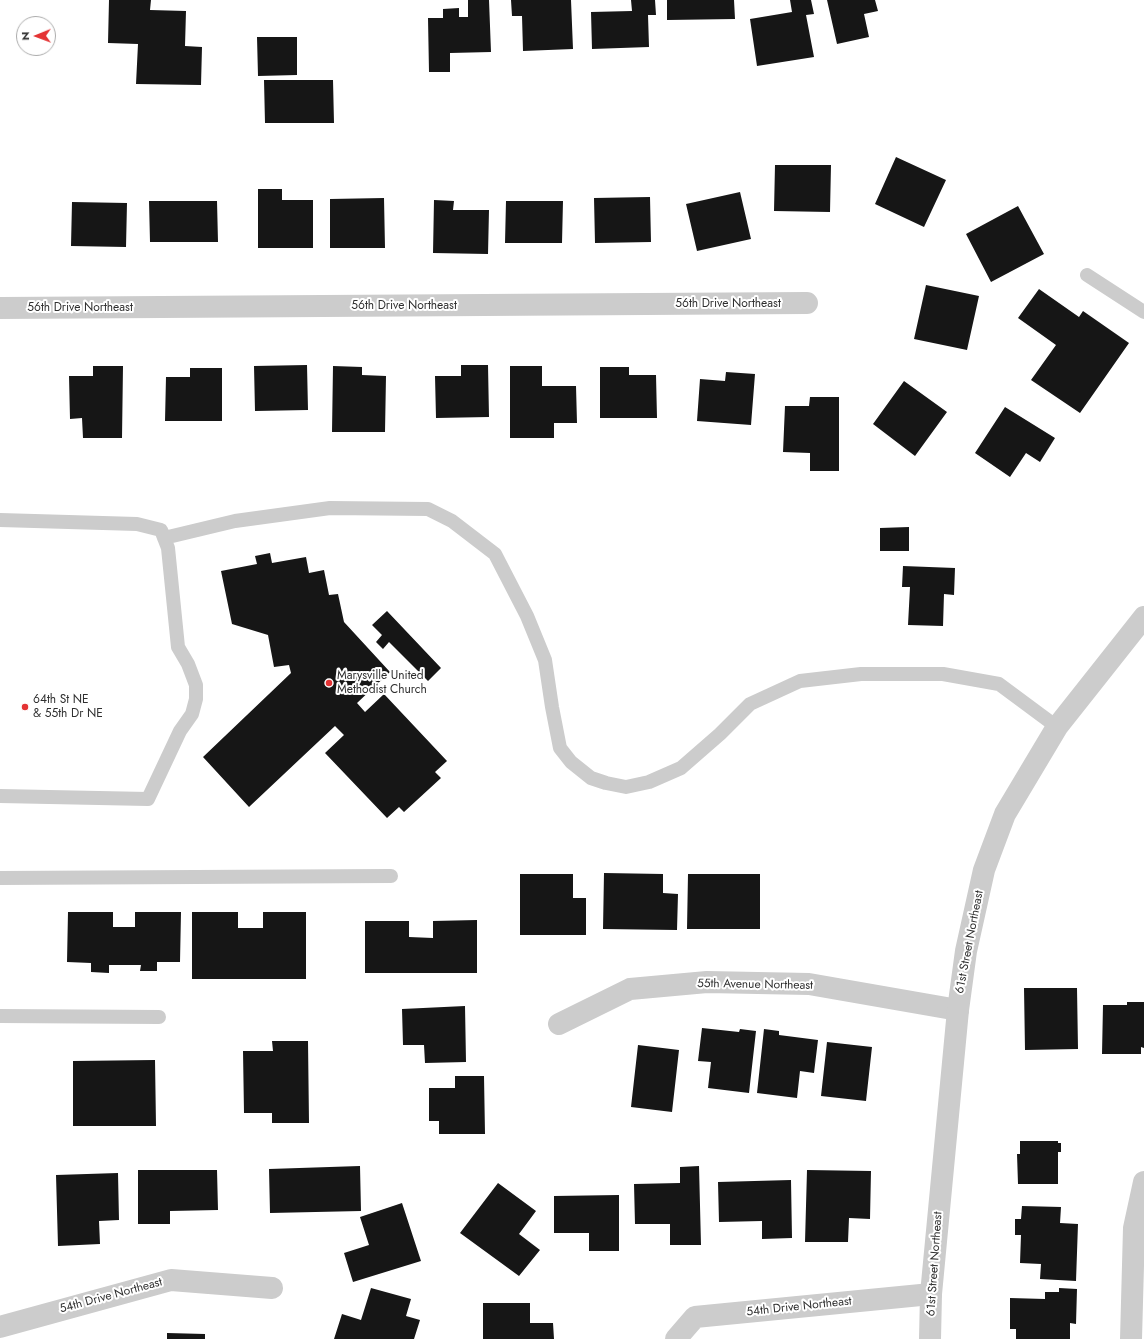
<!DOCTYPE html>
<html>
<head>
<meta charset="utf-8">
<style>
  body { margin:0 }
  #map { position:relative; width:1144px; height:1339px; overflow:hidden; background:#fff; font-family:Jost,sans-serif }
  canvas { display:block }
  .north { position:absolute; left:16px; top:16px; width:40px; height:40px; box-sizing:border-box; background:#fff; border:1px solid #acacac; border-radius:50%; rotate:269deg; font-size:11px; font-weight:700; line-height:16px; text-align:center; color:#2f2f2f }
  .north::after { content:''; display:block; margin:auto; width:14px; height:18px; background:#e43334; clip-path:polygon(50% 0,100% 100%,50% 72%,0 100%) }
</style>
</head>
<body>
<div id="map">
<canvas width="1144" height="1339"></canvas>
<div class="north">N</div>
</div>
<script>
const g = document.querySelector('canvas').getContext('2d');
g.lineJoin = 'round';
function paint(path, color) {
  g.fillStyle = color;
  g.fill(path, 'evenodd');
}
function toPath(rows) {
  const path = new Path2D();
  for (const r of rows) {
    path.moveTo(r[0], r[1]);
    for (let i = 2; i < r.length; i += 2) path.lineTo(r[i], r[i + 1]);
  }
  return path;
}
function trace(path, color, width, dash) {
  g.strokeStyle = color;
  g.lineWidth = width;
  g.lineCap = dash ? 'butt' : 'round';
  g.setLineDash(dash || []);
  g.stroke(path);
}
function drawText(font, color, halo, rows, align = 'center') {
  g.font = font + ' Jost,sans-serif';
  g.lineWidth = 4;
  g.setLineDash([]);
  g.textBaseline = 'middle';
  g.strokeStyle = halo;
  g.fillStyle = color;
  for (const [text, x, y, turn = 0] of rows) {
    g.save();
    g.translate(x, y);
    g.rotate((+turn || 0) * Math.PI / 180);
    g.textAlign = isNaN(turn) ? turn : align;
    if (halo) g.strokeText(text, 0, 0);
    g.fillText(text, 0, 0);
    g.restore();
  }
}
paint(toPath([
  [109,0,151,0,150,10,186,11,185,46,202,47,201,85,136,84,138,44,108,43],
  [468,0,489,0,491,52,450,53,450,72,429,72,428,18,443,18,443,9,459,8,459,17,468,17],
  [511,0,571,0,573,49,523,51,522,16,512,16],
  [631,0,655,0,656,15,648,15,649,47,592,49,591,12,632,11],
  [667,0,734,0,735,19,667,20],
  [790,0,811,0,814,14,806,15,814,57,757,66,750,19,792,12],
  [827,0,875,0,878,11,864,14,869,37,837,44],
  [257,37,297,37,297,75,258,76],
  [264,80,333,80,334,123,265,123],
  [896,157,946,180,924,227,875,204],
  [775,165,831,165,830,212,774,211],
  [258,189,282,189,282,200,313,200,313,248,258,248],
  [740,192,751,239,697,251,686,204],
  [650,197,651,242,595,243,594,198],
  [384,198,385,248,330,248,330,199],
  [434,200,454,201,453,210,489,210,488,254,433,253],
  [149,201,217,201,218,242,150,242],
  [506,201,563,201,562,243,505,243],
  [72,202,127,203,126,247,71,246],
  [1018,206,1044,254,991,282,966,234],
  [926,285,979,296,967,350,914,339],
  [1039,289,1079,317,1083,311,1129,343,1080,413,1031,380,1056,345,1018,318],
  [307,365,308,410,255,411,254,366],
  [461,365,488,365,489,417,436,418,435,376,461,376],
  [93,366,123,366,122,438,83,438,82,418,70,419,69,376,93,376],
  [333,366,362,367,362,375,386,376,385,432,332,432],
  [510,366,542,366,542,386,576,386,577,423,554,423,554,438,510,438],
  [600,367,629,367,629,375,656,375,657,418,600,418],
  [190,368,222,368,222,421,165,421,166,377,190,377],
  [726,372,755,374,751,425,697,421,700,379,725,381],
  [904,381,947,412,915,456,873,424],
  [810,397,839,397,839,471,810,471,810,453,783,452,785,406,809,406],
  [1005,407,1055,438,1040,462,1026,453,1010,477,975,453],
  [909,527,909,551,880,551,880,528],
  [270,553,272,563,306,557,309,573,324,570,329,595,338,594,344,622,390,672,357,703,365,712,384,694,447,761,435,772,441,778,404,812,399,807,387,818,325,753,344,735,335,726,249,807,203,757,291,673,289,665,274,667,268,635,232,624,221,571,257,564,255,556],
  [903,566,955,568,954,595,944,594,943,626,908,625,910,587,902,587],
  [387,611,441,668,428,681,389,642,383,649,376,642,382,635,372,625],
  [604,873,663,874,663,893,678,894,677,930,603,929],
  [520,874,573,874,573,898,586,898,586,935,520,935],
  [688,874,760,874,760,929,687,929],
  [68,912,113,912,113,927,135,927,135,912,181,912,180,962,157,962,157,971,140,971,141,965,109,965,109,973,91,972,91,963,67,962],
  [192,912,238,912,238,928,263,928,263,912,306,912,306,979,192,979],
  [477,920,477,973,365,973,365,921,409,921,409,937,433,938,433,921],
  [1024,988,1077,988,1078,1049,1025,1050],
  [1127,1002,1144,1002,1144,1048,1141,1047,1141,1054,1102,1054,1103,1005,1127,1005],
  [465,1006,466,1062,425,1063,424,1045,403,1045,402,1009],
  [702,1028,739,1032,740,1029,756,1031,749,1093,708,1088,711,1062,698,1061],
  [764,1029,779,1031,779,1035,818,1040,814,1073,800,1071,797,1098,757,1093],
  [272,1041,308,1041,309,1123,272,1123,272,1113,244,1113,243,1051,273,1051],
  [827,1042,872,1047,866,1101,821,1096],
  [638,1045,679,1050,672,1112,631,1107],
  [155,1060,156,1126,73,1126,73,1061],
  [455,1076,484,1076,485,1134,439,1134,439,1121,429,1121,429,1088,455,1088],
  [1020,1141,1058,1141,1058,1143,1061,1143,1061,1152,1058,1152,1058,1184,1018,1184,1017,1154,1020,1154],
  [360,1166,361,1211,270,1213,269,1169],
  [699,1166,701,1245,670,1245,670,1224,635,1224,634,1184,680,1183,680,1167],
  [138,1170,217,1170,218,1210,170,1211,170,1224,138,1224],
  [807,1170,871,1171,870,1219,849,1218,848,1242,805,1242],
  [118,1173,119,1220,99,1221,100,1244,58,1246,56,1175],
  [791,1180,792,1238,762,1239,762,1221,719,1222,718,1182],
  [498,1183,536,1211,519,1234,540,1250,519,1276,460,1233],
  [619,1195,619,1251,589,1251,589,1233,554,1233,554,1196],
  [402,1203,421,1261,353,1282,344,1253,369,1245,360,1217],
  [1022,1206,1061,1207,1060,1223,1078,1224,1076,1281,1040,1279,1041,1264,1020,1263,1021,1235,1015,1235,1015,1219,1021,1219],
  [371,1288,411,1299,406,1316,420,1320,414,1339,334,1339,342,1314,361,1320],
  [1059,1288,1077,1289,1076,1324,1070,1323,1070,1339,1016,1339,1016,1329,1010,1329,1010,1298,1045,1299,1045,1292,1059,1292],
  [483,1303,530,1303,530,1323,553,1323,554,1339,483,1339],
  [167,1333,205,1334,205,1339,167,1339]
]), '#161616');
trace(toPath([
  [1087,275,1144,312],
  [0,520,137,524,161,530,168,548,178,647,188,664,196,685,196,699,192,714,180,731,148,799,0,796],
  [164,538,235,521,330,508,428,509,452,521,495,554,527,616,545,660,552,707,560,748,571,762,591,778,606,783,626,787,649,782,681,768,720,734,750,704,800,681,861,674,943,674,999,684,1057,727],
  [0,878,391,876],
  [0,1016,159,1017]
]), '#ccc', 14);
trace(toPath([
  [0,308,807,303],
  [559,1024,630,989,707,982,809,984,958,1010],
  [0,1327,171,1280,272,1288],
  [676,1339,695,1317,931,1294],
  [1131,1339,1134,1228,1144,1182]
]), '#ccc', 22);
trace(toPath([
  [930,1339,931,1294,958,1010,966,951,984,870,1005,814,1057,727,1144,617]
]), '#ccc', 22);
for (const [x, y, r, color] of [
  [329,683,4,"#e43334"],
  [25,707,4,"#e43334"]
]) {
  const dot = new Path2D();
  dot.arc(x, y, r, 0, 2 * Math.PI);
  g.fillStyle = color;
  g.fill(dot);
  trace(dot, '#fff', 1.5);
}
drawText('12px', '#2f2f2f', '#fff', [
  ["56th Drive Northeast",728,304],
  ["56th Drive Northeast",404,306],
  ["56th Drive Northeast",80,308],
  ["61st Street Northeast",970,942,-79],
  ["55th Avenue Northeast",755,985,1],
  ["61st Street Northeast",935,1264,-86],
  ["54th Drive Northeast",111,1296,-15],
  ["54th Drive Northeast",799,1307,-6]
]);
drawText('12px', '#2f2f2f', '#fff', [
  ["Marysville United",337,676],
  ["Methodist Church",337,690],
  ["64th St NE",33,700],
  ["& 55th Dr NE",33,714]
], 'left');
</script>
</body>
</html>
